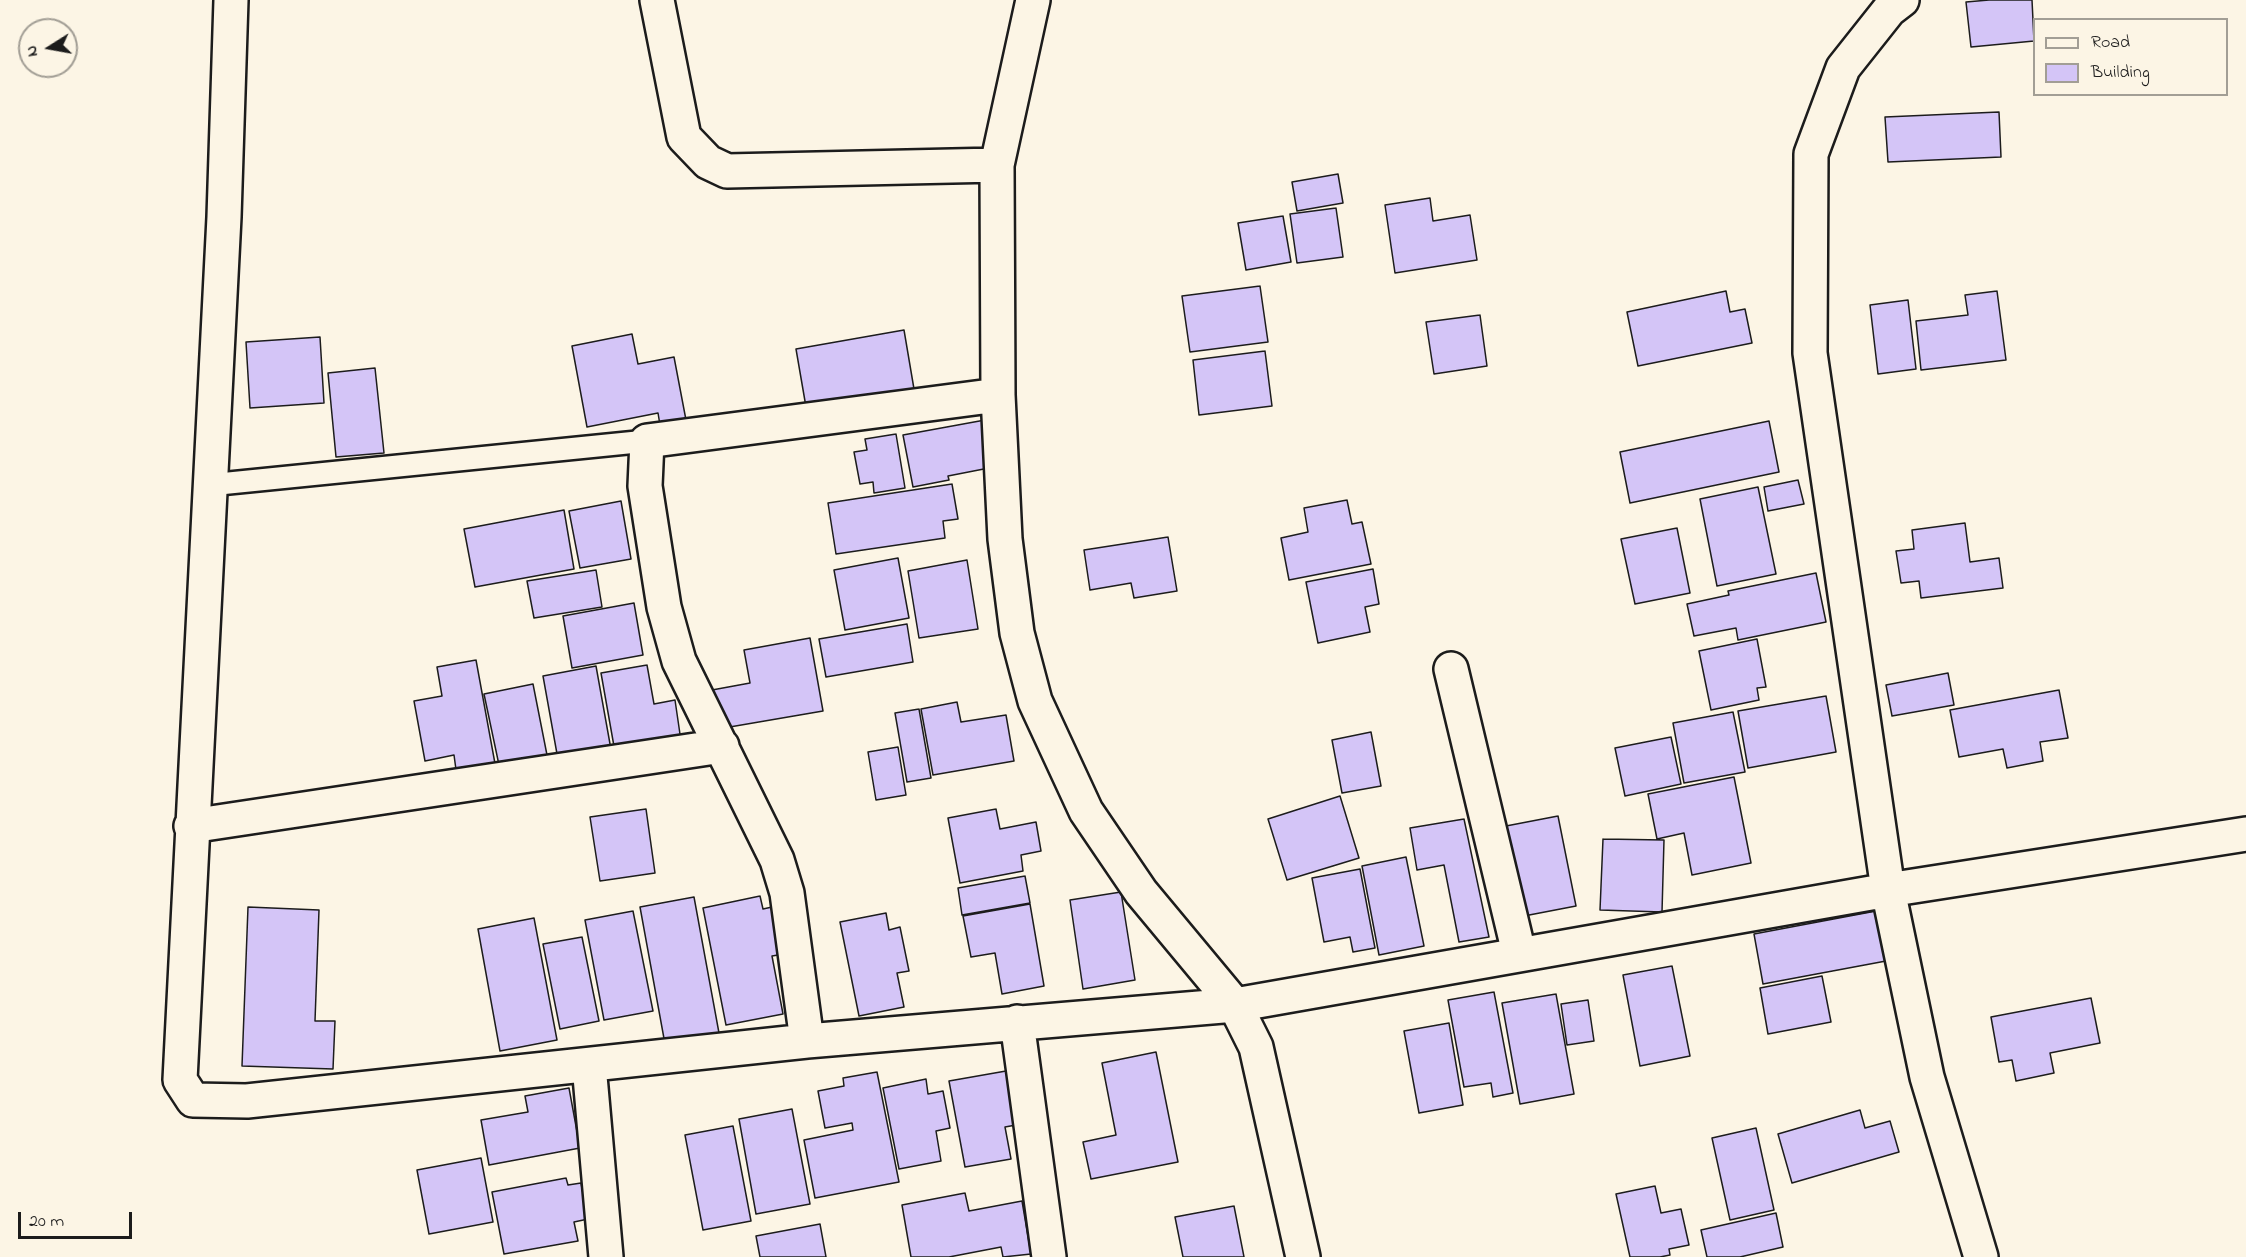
<!DOCTYPE html>
<html>
<head>
<meta charset="utf-8">
<style>
  body { margin:0 }
  #map { position:relative; width:2246px; height:1257px; overflow:hidden; background:#fcf5e5; font-family:"Indie Flower",sans-serif }
  canvas { display:block }
  .legend { position:absolute; left:2033px; top:18px; width:195px; height:78px; box-sizing:border-box; background:#fcf5e5; border:2px solid #a29e95; margin:0; padding:8px 10px; list-style:none; font-size:18px; color:#1c1c1c }
  .legend li { display:flex; align-items:center; gap:12px; height:30px }
  .legend b { width:30px; border:2px solid #a29e95 }
  .north { position:absolute; left:18px; top:18px; width:60px; height:60px; box-sizing:border-box; background:#fcf5e5; border:2px solid #a29e95; border-radius:50%; rotate:259deg; font-size:16px; font-weight:700; line-height:24px; text-align:center; color:#1c1c1c }
  .north::after { content:''; display:block; margin:auto; width:21px; height:27px; background:#1c1c1c; clip-path:polygon(50% 0,100% 100%,50% 72%,0 100%) }
  .scale { position:absolute; left:18px; top:1212px; width:114px; height:27px; box-sizing:border-box; border:3px solid #1c1c1c; border-top:0; padding-left:8px; font-size:18px; line-height:21px; white-space:nowrap; color:#1c1c1c; -webkit-text-stroke:4px #fcf5e5; paint-order:stroke }
</style>
</head>
<body>
<div id="map">
<canvas width="2246" height="1257"></canvas>
<ul class="legend">
<li><b style="height:8px;background:#fcf5e5"></b>Road</li>
<li><b style="height:16px;background:#d4c5f7"></b>Building</li>
</ul>
<div class="north">N</div>
<div class="scale">20 m</div>
</div>
<script>
const g = document.querySelector('canvas').getContext('2d');
g.lineJoin = 'round';
function paint(path, color) {
  g.fillStyle = color;
  g.fill(path, 'evenodd');
}
function toPath(rows) {
  const path = new Path2D();
  for (const r of rows) {
    path.moveTo(r[0], r[1]);
    for (let i = 2; i < r.length; i += 2) path.lineTo(r[i], r[i + 1]);
  }
  return path;
}
function trace(path, color, width, dash) {
  g.strokeStyle = color;
  g.lineWidth = width;
  g.lineCap = dash ? 'butt' : 'round';
  g.setLineDash(dash || []);
  g.stroke(path);
}
const building = toPath([
  [1989,0,2032,0,2034,41,1971,47,1966,2,1989,0],
  [1999,112,2001,157,1888,162,1885,117,1999,112],
  [1338,174,1343,203,1297,211,1292,182,1338,174],
  [1430,198,1433,221,1470,215,1477,260,1395,273,1385,205,1430,198],
  [1336,208,1343,257,1297,263,1290,214,1336,208],
  [1283,216,1291,262,1246,270,1238,223,1283,216],
  [1260,286,1268,342,1190,352,1182,296,1260,286],
  [1726,291,1730,312,1745,309,1752,343,1638,366,1627,312,1726,291],
  [1997,291,2006,360,1921,370,1916,321,1968,315,1965,295,1997,291],
  [1908,300,1916,369,1878,374,1870,305,1908,300],
  [1480,315,1487,366,1434,374,1426,322,1480,315],
  [904,330,914,389,806,407,796,349,904,330],
  [632,334,638,364,674,357,686,420,660,425,658,413,587,427,572,346,632,334],
  [320,337,324,403,250,408,246,342,320,337],
  [1265,351,1272,406,1199,415,1193,360,1265,351],
  [375,368,384,453,336,457,328,373,375,368],
  [985,420,994,467,948,476,949,480,913,487,903,435,985,420],
  [1769,421,1779,472,1630,503,1620,452,1769,421],
  [896,434,905,488,874,493,873,482,860,484,854,452,867,450,865,439,896,434],
  [1798,480,1804,504,1768,511,1764,487,1798,480],
  [952,484,958,519,943,521,945,538,836,554,828,503,952,484],
  [1758,487,1776,574,1717,586,1700,499,1758,487],
  [1347,500,1352,524,1362,522,1371,564,1289,580,1281,538,1308,532,1304,508,1347,500],
  [621,501,631,559,580,568,569,511,621,501],
  [564,510,574,569,475,587,464,529,564,510],
  [1965,523,1970,562,1999,558,2003,588,1921,598,1919,581,1901,583,1896,551,1914,549,1912,530,1965,523],
  [1677,528,1690,593,1635,604,1621,539,1677,528],
  [1168,537,1177,591,1134,598,1131,583,1090,590,1084,550,1168,537],
  [898,558,909,618,845,630,834,570,898,558],
  [967,560,978,629,919,638,908,571,967,560],
  [1373,569,1379,604,1365,607,1370,632,1318,643,1306,582,1373,569],
  [596,570,602,607,534,618,527,581,596,570],
  [1816,573,1826,622,1738,640,1736,628,1694,636,1687,604,1729,595,1728,591,1816,573],
  [634,603,643,655,572,668,563,616,634,603],
  [907,624,913,662,826,677,819,639,907,624],
  [810,638,823,711,718,729,712,690,750,683,744,650,810,638],
  [1757,639,1766,687,1757,688,1759,700,1711,710,1699,651,1757,639],
  [476,660,496,769,457,777,454,755,425,761,414,701,442,696,437,667,476,660],
  [647,665,654,704,675,700,681,741,615,752,601,673,647,665],
  [596,666,612,755,559,765,543,676,596,666],
  [1948,673,1954,705,1892,716,1886,685,1948,673],
  [533,684,547,755,499,765,484,694,533,684],
  [2059,690,2068,738,2040,742,2043,761,2007,768,2003,749,1959,757,1950,710,2059,690],
  [1826,696,1836,752,1748,768,1738,711,1826,696],
  [957,702,961,722,1006,715,1014,761,933,775,921,709,957,702],
  [919,709,931,778,907,782,895,713,919,709],
  [1733,712,1745,772,1684,783,1673,723,1733,712],
  [1371,732,1381,786,1342,793,1332,740,1371,732],
  [1671,737,1681,784,1625,796,1615,748,1671,737],
  [898,747,906,795,876,800,868,752,898,747],
  [1734,777,1751,863,1692,875,1684,833,1657,839,1648,794,1734,777],
  [1340,796,1359,858,1287,880,1268,819,1340,796],
  [646,809,655,873,600,881,590,817,646,809],
  [996,809,1000,829,1036,822,1041,851,1021,855,1023,871,960,883,948,818,996,809],
  [1558,816,1576,906,1524,916,1506,826,1558,816],
  [1464,819,1489,937,1459,942,1444,865,1417,870,1410,828,1464,819],
  [1603,839,1664,840,1662,912,1600,910,1603,839],
  [1406,857,1424,946,1379,955,1362,866,1406,857],
  [1360,869,1375,948,1353,952,1350,937,1324,942,1312,878,1360,869],
  [1025,876,1030,903,962,915,958,888,1025,876],
  [1121,892,1135,980,1083,989,1070,900,1121,892],
  [760,896,763,909,781,905,790,953,772,956,783,1014,726,1025,703,908,760,896],
  [694,897,719,1033,665,1044,640,907,694,897],
  [1030,904,1044,986,1002,994,995,953,971,957,963,916,1030,904],
  [248,907,319,910,315,1021,335,1021,333,1069,242,1066,248,907],
  [633,911,653,1011,604,1020,585,920,633,911],
  [1876,911,1886,961,1763,984,1754,934,1876,911],
  [886,913,889,930,900,927,909,971,897,973,904,1007,859,1016,840,922,886,913],
  [534,918,557,1040,500,1051,478,929,534,918],
  [582,937,599,1021,560,1029,543,944,582,937],
  [1672,966,1690,1056,1640,1066,1623,975,1672,966],
  [1822,976,1831,1022,1768,1034,1760,988,1822,976],
  [1494,992,1513,1093,1493,1097,1491,1083,1464,1087,1448,1000,1494,992],
  [1556,994,1574,1094,1520,1104,1502,1003,1556,994],
  [2091,998,2100,1043,2050,1053,2054,1073,2016,1081,2012,1060,1999,1062,1991,1017,2091,998],
  [1588,1000,1594,1041,1567,1045,1561,1004,1588,1000],
  [1449,1023,1463,1105,1419,1113,1404,1031,1449,1023],
  [1156,1052,1178,1162,1091,1179,1083,1142,1116,1135,1102,1063,1156,1052],
  [1006,1071,1016,1125,1005,1127,1011,1159,965,1167,949,1081,1006,1071],
  [877,1072,899,1182,815,1198,804,1140,853,1130,852,1123,825,1128,818,1091,844,1086,843,1078,877,1072],
  [926,1079,928,1094,943,1091,950,1128,936,1131,941,1161,899,1169,883,1088,926,1079],
  [569,1088,580,1148,489,1165,481,1120,528,1112,525,1096,569,1088],
  [792,1109,810,1204,756,1214,739,1119,792,1109],
  [1860,1110,1865,1128,1890,1121,1899,1152,1792,1183,1778,1134,1860,1110],
  [733,1126,751,1221,703,1230,685,1135,733,1126],
  [1756,1128,1774,1210,1730,1220,1712,1138,1756,1128],
  [481,1158,493,1222,429,1234,417,1170,481,1158],
  [566,1178,568,1185,581,1183,588,1219,574,1222,578,1241,504,1254,492,1192,566,1178],
  [1655,1186,1661,1213,1681,1209,1689,1245,1669,1249,1670,1255,1660,1257,1630,1257,1616,1194,1655,1186],
  [965,1193,969,1211,1022,1201,1031,1254,1003,1257,1001,1247,949,1257,911,1257,902,1205,965,1193],
  [1234,1206,1244,1257,1183,1257,1175,1217,1234,1206],
  [1776,1213,1783,1247,1740,1257,1707,1257,1701,1230,1776,1213],
  [820,1224,826,1257,760,1257,756,1236,820,1224]
]);
paint(building, '#d4c5f7');
trace(building, '#1c1c1c', 1.5);
const service = toPath([
  [209,485,647,441]
]);
const minor = toPath([
  [231,0,224,217,180,1080,193,1100,247,1101,807,1041,1235,1005,1888,890,2246,834],
  [657,0,684,137,708,162,727,171,997,165],
  [1033,0,997,165,998,395,1005,539,1017,633,1035,701,1086,811,1141,892,1235,1005,1256,1047,1303,1257],
  [1902,0,1889,10,1843,68,1811,154,1810,353,1888,890,1927,1077,1981,1257],
  [1451,669,1519,953],
  [191,826,722,746],
  [1017,1022,1049,1257],
  [807,1041,787,893,777,860,679,661,664,607,645,486,647,441,998,395],
  [589,1065,606,1257]
]);
trace(service, '#1c1c1c', 26);
trace(minor, '#1c1c1c', 38);
trace(service, '#fcf5e5', 21);
trace(minor, '#fcf5e5', 33);
</script>
</body>
</html>
